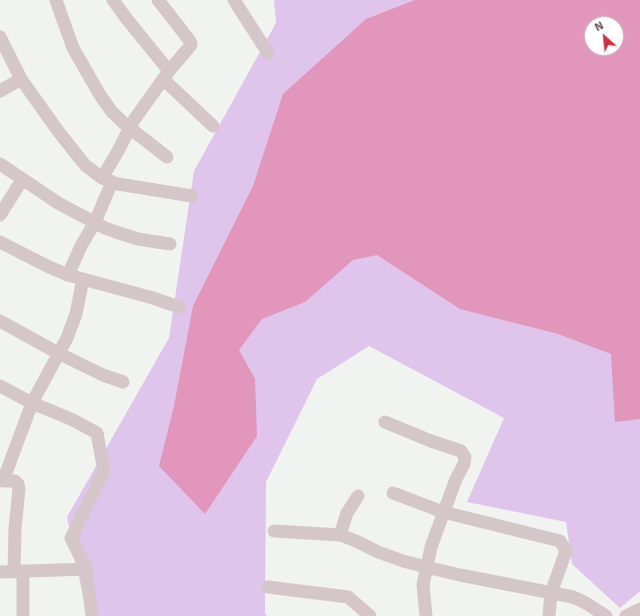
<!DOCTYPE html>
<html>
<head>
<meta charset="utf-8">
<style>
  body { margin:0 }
  #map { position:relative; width:640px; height:616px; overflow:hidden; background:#f1f3f1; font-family:"Exo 2",sans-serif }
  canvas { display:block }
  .north { position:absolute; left:584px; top:16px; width:40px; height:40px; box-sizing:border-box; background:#fff; border:1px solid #beb7b8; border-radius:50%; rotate:333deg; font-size:11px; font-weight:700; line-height:16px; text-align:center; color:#5c4a4e }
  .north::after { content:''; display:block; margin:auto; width:14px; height:18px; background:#d12d43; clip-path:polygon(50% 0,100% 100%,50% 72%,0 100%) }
</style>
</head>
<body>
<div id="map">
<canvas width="640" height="616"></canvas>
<div class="north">N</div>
</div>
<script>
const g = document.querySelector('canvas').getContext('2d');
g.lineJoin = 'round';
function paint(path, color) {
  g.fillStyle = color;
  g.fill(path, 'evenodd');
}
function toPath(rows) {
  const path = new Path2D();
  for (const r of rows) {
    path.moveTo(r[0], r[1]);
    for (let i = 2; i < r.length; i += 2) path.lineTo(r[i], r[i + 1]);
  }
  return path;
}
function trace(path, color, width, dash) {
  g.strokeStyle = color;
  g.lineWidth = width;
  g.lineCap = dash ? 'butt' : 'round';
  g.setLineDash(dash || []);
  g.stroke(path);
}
paint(toPath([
  [274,0,640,0,640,591,620,608,572,564,566,522,467,502,504,418,369,346,317,379,266,482,265,613,267,616,87,616,67,517,169,338,194,171,276,23],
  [592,24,616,24,616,48,592,48]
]), '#dfc4eb');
paint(toPath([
  [415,0,603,0,604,1,605,0,640,0,640,419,615,422,611,354,558,334,460,309,377,255,353,260,305,302,262,319,239,350,255,379,257,436,205,514,159,466,174,406,193,306,253,186,283,94,366,19],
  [592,24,616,24,616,48,592,48]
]), '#e396bc');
trace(toPath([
  [56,0,73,48,100,95,112,112,127,126,167,157],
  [113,0,126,18,169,71],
  [234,0,268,53],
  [0,37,21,79,58,131,85,165,102,178,118,184,192,196],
  [163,79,213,126],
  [0,91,21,79],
  [0,164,58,203,105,228,116,232,138,239,170,244],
  [102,178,118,151,134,120,169,71,191,45,190,41,158,0],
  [0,215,22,180],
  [0,242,47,266,68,275,153,298,179,307],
  [68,275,81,246,95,222,112,182],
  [0,321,58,353,103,375,123,382],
  [0,386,32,403,71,419,97,433,104,471,71,538,86,569,92,616],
  [385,422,431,441,461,451,465,457,464,464,456,479,431,547,423,585,426,616],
  [0,479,3,481,15,481,18,484,19,489,15,528,14,572],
  [3,481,32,403,67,338,76,314,83,279],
  [393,493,443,512,560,541,566,551,551,593,549,616],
  [274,531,340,535,356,541,378,552,403,561,426,567,460,575,573,597,584,602,606,616],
  [340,535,347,513,358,496],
  [0,572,86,569],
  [268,587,348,597,370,616],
  [23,616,23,571],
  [626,616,640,609]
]), '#d4c6c9', 13);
</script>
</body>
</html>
